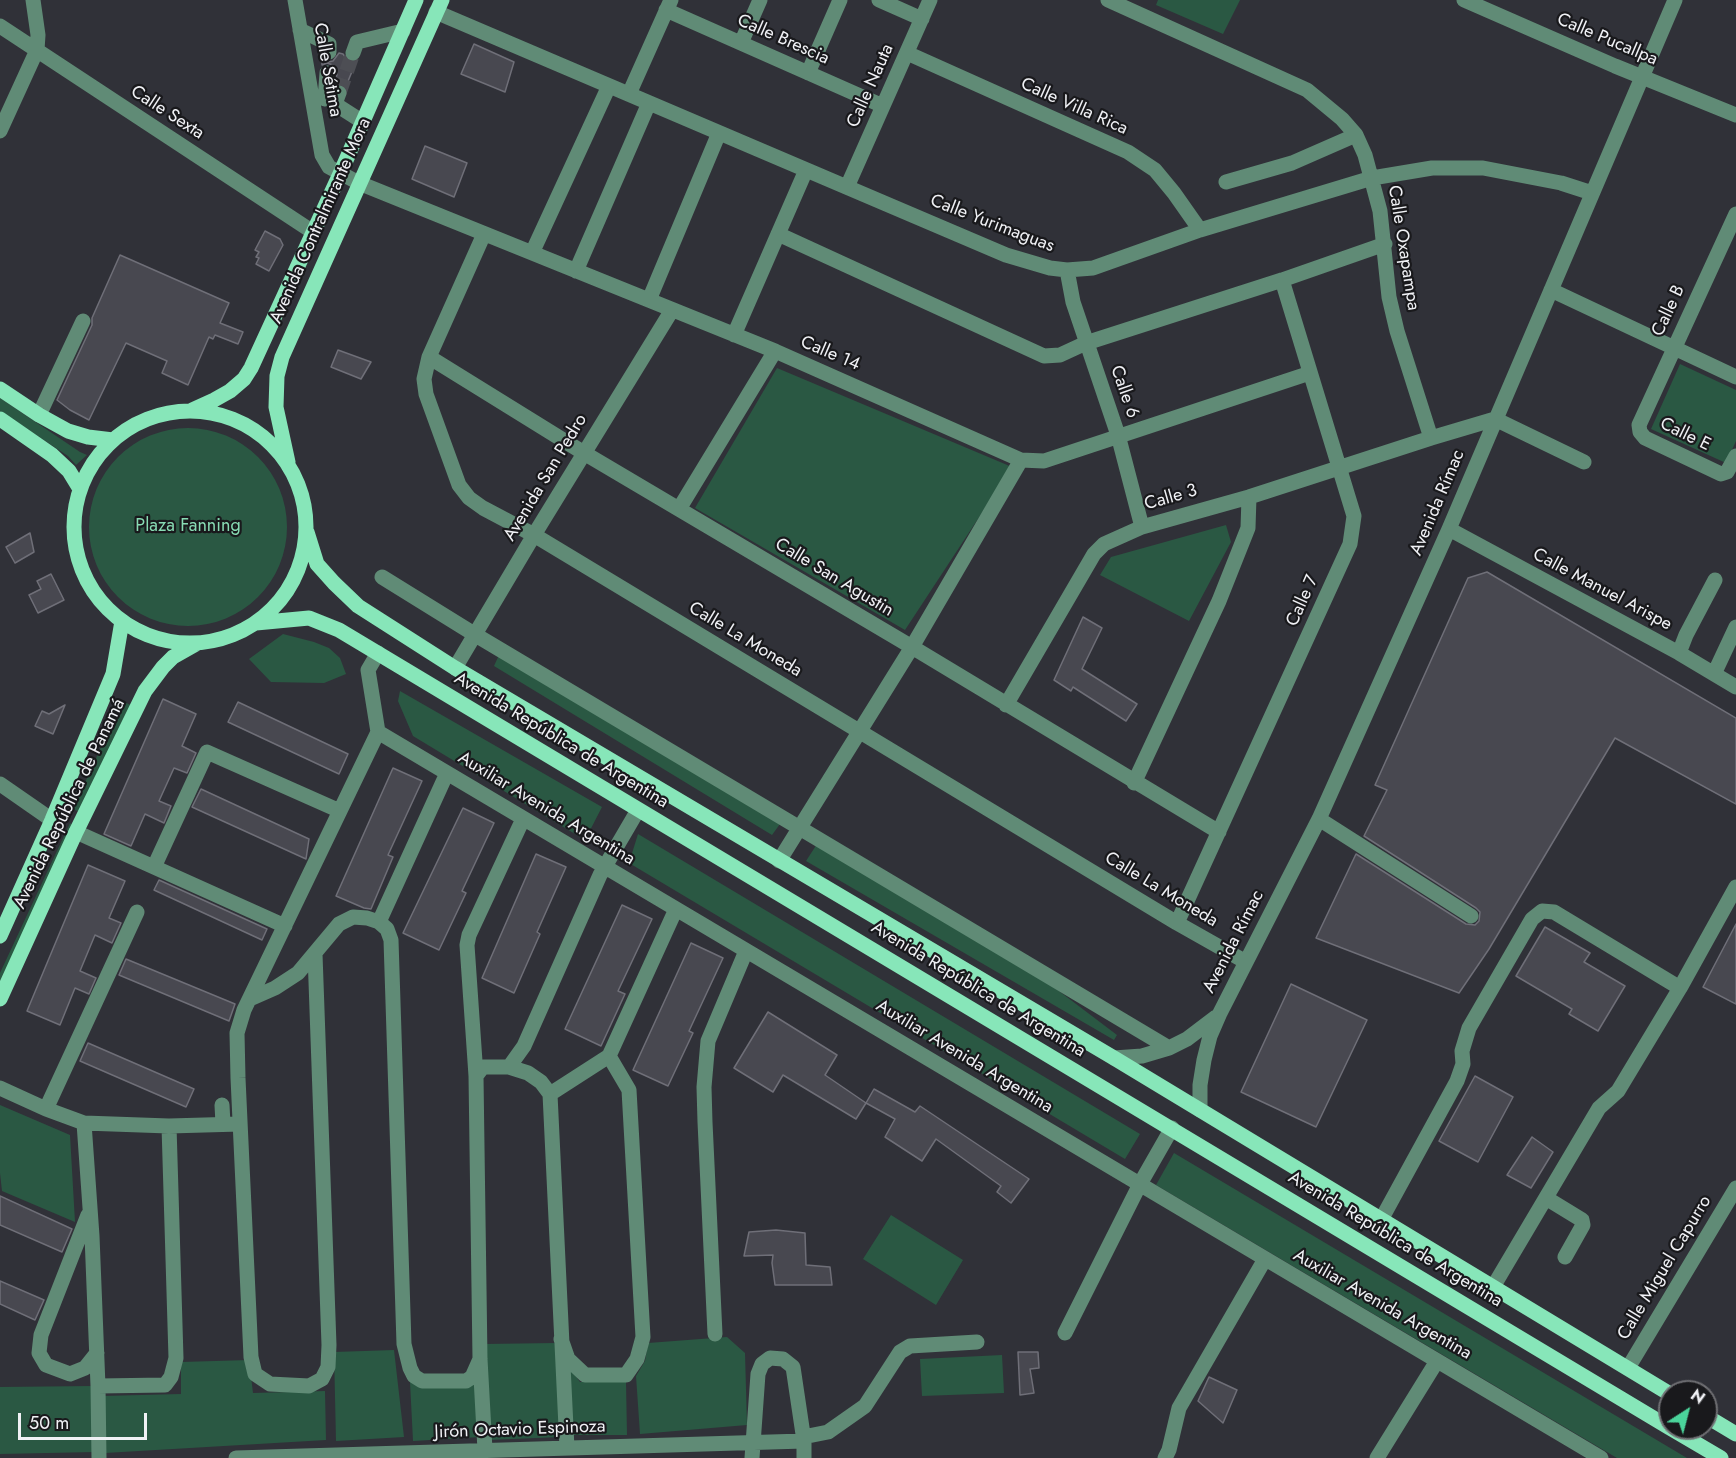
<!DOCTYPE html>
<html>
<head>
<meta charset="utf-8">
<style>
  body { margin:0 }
  #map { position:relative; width:1736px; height:1458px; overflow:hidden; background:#303138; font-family:Jost,sans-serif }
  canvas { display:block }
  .north { position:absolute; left:1658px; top:1380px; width:60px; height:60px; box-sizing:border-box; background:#19191c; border:2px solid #6f6f73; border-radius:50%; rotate:36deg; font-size:16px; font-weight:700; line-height:24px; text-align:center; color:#f0f1f5 }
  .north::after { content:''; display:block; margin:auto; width:21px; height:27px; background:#4bd49b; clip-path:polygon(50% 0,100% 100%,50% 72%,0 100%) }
  .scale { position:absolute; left:18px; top:1413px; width:129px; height:27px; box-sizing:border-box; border:3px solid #f0f1f5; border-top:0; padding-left:8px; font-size:18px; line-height:21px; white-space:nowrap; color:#f0f1f5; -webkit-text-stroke:4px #19191c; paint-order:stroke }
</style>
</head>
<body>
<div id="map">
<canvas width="1736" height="1458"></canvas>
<div class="north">N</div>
<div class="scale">50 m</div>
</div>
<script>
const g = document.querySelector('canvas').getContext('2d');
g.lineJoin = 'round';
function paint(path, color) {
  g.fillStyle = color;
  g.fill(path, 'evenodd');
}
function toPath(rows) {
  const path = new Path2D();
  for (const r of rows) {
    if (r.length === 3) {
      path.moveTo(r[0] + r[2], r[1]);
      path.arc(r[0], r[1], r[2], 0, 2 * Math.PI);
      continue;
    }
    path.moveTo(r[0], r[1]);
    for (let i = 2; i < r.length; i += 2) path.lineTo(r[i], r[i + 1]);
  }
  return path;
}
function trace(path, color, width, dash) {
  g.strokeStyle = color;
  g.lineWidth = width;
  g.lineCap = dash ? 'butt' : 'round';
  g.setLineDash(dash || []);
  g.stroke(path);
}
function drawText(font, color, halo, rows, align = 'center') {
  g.font = font + ' Jost,sans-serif';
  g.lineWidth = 4.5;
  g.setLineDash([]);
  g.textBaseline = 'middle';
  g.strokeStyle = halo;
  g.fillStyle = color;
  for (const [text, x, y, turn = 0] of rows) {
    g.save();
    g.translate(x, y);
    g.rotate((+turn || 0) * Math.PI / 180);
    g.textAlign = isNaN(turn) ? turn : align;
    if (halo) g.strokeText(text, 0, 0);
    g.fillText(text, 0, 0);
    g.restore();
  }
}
paint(toPath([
  [1158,0,1240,0,1223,34,1156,5],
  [1680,364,1736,390,1736,441,1726,463,1651,429],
  [777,368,1012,467,905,630,695,508],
  [0,398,80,452,87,455,76,465,68,456,0,411],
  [188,527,99],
  [1226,525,1231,542,1189,621,1100,575,1111,557],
  [283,634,314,642,329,648,340,658,346,674,324,683,271,682,249,659],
  [499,655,780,824,772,835,494,666],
  [400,691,602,807,585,840,413,736,398,701],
  [122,701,133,706,84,814,73,809],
  [70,823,75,827,0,990,0,973],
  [638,834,1140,1134,1125,1159,629,863],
  [817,844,1051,985,1117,1035,1114,1040,806,861],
  [0,1105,70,1135,75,1222,2,1191,0,1173],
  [1174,1153,1687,1458,1617,1458,1156,1185],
  [891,1215,963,1260,936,1305,863,1259],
  [727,1337,745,1353,747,1425,640,1434,636,1376,645,1361,648,1343],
  [557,1343,560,1437,488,1440,484,1344],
  [394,1350,404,1437,336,1441,334,1352],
  [1002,1355,1004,1393,922,1396,920,1359],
  [249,1360,253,1393,325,1391,326,1440,105,1453,102,1396,181,1394,181,1362],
  [567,1364,580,1382,626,1382,627,1435,567,1435],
  [410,1382,477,1383,480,1437,413,1441],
  [93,1386,95,1452,0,1454,0,1387]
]), '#2a5843');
const building = toPath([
  [474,44,514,62,505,92,461,74,474,44],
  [339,53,343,54,349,62,356,62,346,86,336,84,337,73,333,65,327,63,322,65,322,59,328,62,333,61,339,53],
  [425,146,467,163,454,197,412,179,425,146],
  [265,231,280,239,283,245,269,271,256,264,259,258,256,257,259,252,255,250,265,231],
  [120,255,229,303,220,323,243,332,238,344,215,335,213,339,209,337,188,385,162,373,167,361,126,343,89,420,70,410,57,400,92,325,92,318,120,255],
  [338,350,371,362,361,379,331,367,338,350],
  [30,533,34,552,15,563,6,547,30,533],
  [1487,572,1736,718,1736,804,1615,738,1489,949,1459,993,1316,938,1356,854,1466,924,1475,925,1479,921,1480,912,1476,908,1364,836,1387,790,1375,785,1468,578,1487,572],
  [51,574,64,600,38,613,29,595,41,589,37,581,51,574],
  [1083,617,1102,628,1082,669,1137,704,1126,721,1073,687,1071,691,1054,680,1083,617],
  [163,699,196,714,182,746,196,753,187,773,174,768,159,801,171,806,164,823,145,814,131,846,104,834,163,699],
  [238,702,348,754,339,774,228,722,238,702],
  [65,705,53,734,35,726,42,711,49,714,65,705],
  [393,768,422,781,388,855,393,857,371,909,364,908,336,896,393,768],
  [201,789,309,839,306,859,192,807,201,789],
  [463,808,494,823,462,891,466,893,439,950,403,933,463,808],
  [536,854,566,867,537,932,540,934,514,993,482,978,536,854],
  [88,865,125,881,109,918,121,923,112,943,95,935,80,971,96,978,89,994,75,988,60,1025,27,1011,88,865],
  [159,880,267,929,262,940,154,890,159,880],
  [622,905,652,919,618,991,625,994,601,1046,565,1029,622,905],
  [1736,924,1736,1004,1703,987,1736,924],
  [1545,927,1590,953,1584,962,1625,986,1598,1031,1569,1014,1572,1009,1516,976,1545,927],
  [691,943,723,958,689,1031,693,1033,668,1086,633,1070,691,943],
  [126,959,235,1004,229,1021,119,975,126,959],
  [1291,984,1367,1020,1316,1127,1241,1092,1291,984],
  [768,1012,837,1055,825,1075,866,1103,856,1119,783,1075,773,1092,734,1068,768,1012],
  [88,1043,194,1089,186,1107,80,1061,88,1043],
  [1475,1076,1513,1097,1478,1162,1439,1141,1475,1076],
  [874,1089,915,1112,920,1106,1029,1179,1011,1203,997,1192,1001,1186,936,1139,922,1161,885,1137,895,1119,866,1103,874,1089],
  [1532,1137,1553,1152,1531,1188,1507,1175,1532,1137],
  [0,1196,72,1229,62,1252,0,1225,0,1196],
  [776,1230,805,1233,806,1265,830,1267,832,1285,775,1285,772,1263,773,1255,744,1256,749,1232,776,1230],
  [0,1281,44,1300,35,1320,0,1304,0,1281],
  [1018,1352,1038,1352,1039,1368,1030,1369,1034,1393,1020,1395,1018,1352],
  [1209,1377,1237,1390,1223,1423,1198,1401,1209,1377]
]);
paint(building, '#484850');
trace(building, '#6f6f78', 1.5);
trace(toPath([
  [339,93,353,53]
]), '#4d4e54', 15, [15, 8]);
trace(toPath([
  [295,0,322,155,329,167,359,183,775,351,1021,460,1044,461,1310,373],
  [879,0,922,19],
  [1108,0,1307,90,1342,119,1356,135,1365,155,1380,211,1389,297,1397,331,1431,438],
  [1464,0,1615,66,1736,115],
  [666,10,883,106],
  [436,12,1006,255,1050,268,1067,270,1093,268,1200,230,1372,178,1432,168,1483,168,1561,183,1592,193],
  [0,26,313,232],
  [300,30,329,44,329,52],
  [741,43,760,0],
  [353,53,357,42,403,31],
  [907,53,1128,152,1155,170,1174,193,1200,230],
  [808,73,840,0],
  [339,93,335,104,363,122],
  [629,94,671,0],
  [325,99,327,73],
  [0,131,37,50,38,35,33,0],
  [1226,182,1292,163,1356,135],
  [847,187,930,0],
  [1736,214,1639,425,1640,432,1645,438,1721,474,1727,472,1736,456],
  [484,234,429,357,424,379,426,394,459,485,469,498,483,508,534,535,1177,923,1246,962],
  [778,234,1044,356,1060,355,1086,343,1282,280,1385,244],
  [532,253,609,86],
  [1067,270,1073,302,1118,435,1142,527],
  [576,271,649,103],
  [1551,290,1736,377],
  [649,300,719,133],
  [734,335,806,170],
  [429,357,584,453,912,647,1219,832],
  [39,415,83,321],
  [679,509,775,351],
  [1449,529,1679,653,1736,687],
  [382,577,474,634,1169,1048],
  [378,653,368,670,378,732,1601,1458],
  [1679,653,1686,635,1715,580],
  [455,668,534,535,672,310],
  [1714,674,1736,627],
  [1006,705,1094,554,1104,544,1142,527,1249,497,1431,438,1495,419,1584,462],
  [1134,783,1219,601,1248,528,1249,497],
  [0,784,52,820],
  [1319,819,1471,916],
  [76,832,285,926],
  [779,861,912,647,1021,460],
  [154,867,207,752,340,811],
  [379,922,447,773],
  [1177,923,1350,544,1354,516,1282,280],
  [315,954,329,1345,328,1367,322,1379,309,1386,270,1384,255,1374,251,1357,238,1078,237,1033,244,1010,378,732],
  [250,999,275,988,298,973,339,924,353,917,367,918,379,922,387,929,391,940,404,1344,410,1368,414,1376,422,1381,466,1381,472,1377,480,1359],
  [1114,1058,1142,1056,1169,1048,1187,1039,1216,1017],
  [509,1067,528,1073,541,1082,550,1094,567,1448],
  [476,1076,467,945,469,935,523,819],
  [0,1088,46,1109,84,1123],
  [550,1094,609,1056,676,909],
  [222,1105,223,1124],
  [46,1109,137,912],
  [1200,1110,1200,1085,1204,1060,1210,1036,1220,1013,1319,819,1449,529,1675,0],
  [1546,1198,1582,1220,1583,1225,1565,1257],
  [88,1215,41,1335,39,1353,46,1365,70,1374,85,1368,97,1353],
  [1381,1220,1457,1081,1463,1064,1462,1051,1469,1028,1532,919,1542,911,1554,912,1680,988],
  [1493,1287,1599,1108,1618,1091,1680,988,1736,887],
  [1065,1333,1140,1184,1172,1128],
  [715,1334,705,1122,704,1087,708,1041,746,951],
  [561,1339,568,1359,585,1375,626,1375,637,1359,643,1337,629,1090,609,1056],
  [1628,1368,1736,1188],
  [98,1386,165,1385,171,1377,176,1358,169,1126],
  [803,1437,828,1432,865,1406,900,1352,910,1346,977,1342],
  [485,1450,480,1359,476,1076,483,1067,509,1067,524,1046,600,875,638,810],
  [99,1458,98,1386,92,1236,84,1123,169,1126,240,1124],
  [236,1458,804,1441],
  [752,1458,758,1374,762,1364,770,1358,783,1359,793,1367,804,1441,804,1458],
  [1165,1458,1169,1450,1179,1408,1265,1259],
  [1377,1458,1437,1361]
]), '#608b76', 15);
trace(toPath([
  [0,389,39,415,68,431,88,437,113,440],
  [192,410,214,400,230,391,244,379,251,368,340,174,416,0],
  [190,527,116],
  [0,419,52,455,69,471,80,489],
  [288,462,276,407,277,376,282,357,442,0],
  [307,532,317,564,334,583,358,606,455,668,1114,1058,1670,1394],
  [256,623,309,618,339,630,1670,1428],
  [0,936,52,820,113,674,122,621],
  [0,999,76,832,145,691,163,667,173,657,196,644],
  [1706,1416,1736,1434],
  [1670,1428,1721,1458]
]), '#87e6b9', 15);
drawText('18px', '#f0f1f5', '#19191c', [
  ["Calle Brescia",783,40,24],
  ["Calle Pucallpa",1607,40,23],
  ["Calle Sétima",327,70,80],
  ["Calle Nauta",871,86,-66],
  ["Calle Villa Rica",1074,107,24],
  ["Calle Sexta",167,113,33],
  ["Avenida Contralmirante Mora",321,221,-66],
  ["Calle Yurimaguas",992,224,21],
  ["Calle Oxapampa",1403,248,81],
  ["Calle B",1669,311,-65],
  ["Calle 14",830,354,23],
  ["Calle 6",1124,392,71],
  ["Calle E",1685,435,26],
  ["Avenida San Pedro",546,478,-59],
  ["Calle 3",1171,498,-16],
  ["Avenida Rímac",1438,503,-67],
  ["Calle San Agustin",834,578,31],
  ["Calle Manuel Arispe",1602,590,28],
  ["Calle 7",1303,601,-66],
  ["Calle La Moneda",745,640,31],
  ["Avenida República de Argentina",561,741,31],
  ["Avenida República de Panamá",70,804,-64],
  ["Auxiliar Avenida Argentina",546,809,31],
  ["Calle La Moneda",1161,890,31],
  ["Avenida Rímac",1234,942,-63],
  ["Avenida República de Argentina",978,990,31],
  ["Auxiliar Avenida Argentina",964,1057,31],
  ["Avenida República de Argentina",1395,1240,31],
  ["Calle Miguel Capurro",1665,1268,-59],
  ["Auxiliar Avenida Argentina",1382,1305,30],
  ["Jirón Octavio Espinoza",520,1430,-2]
]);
drawText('18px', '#88dcb4', '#19191c', [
  ["Plaza Fanning",188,527]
]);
</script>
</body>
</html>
